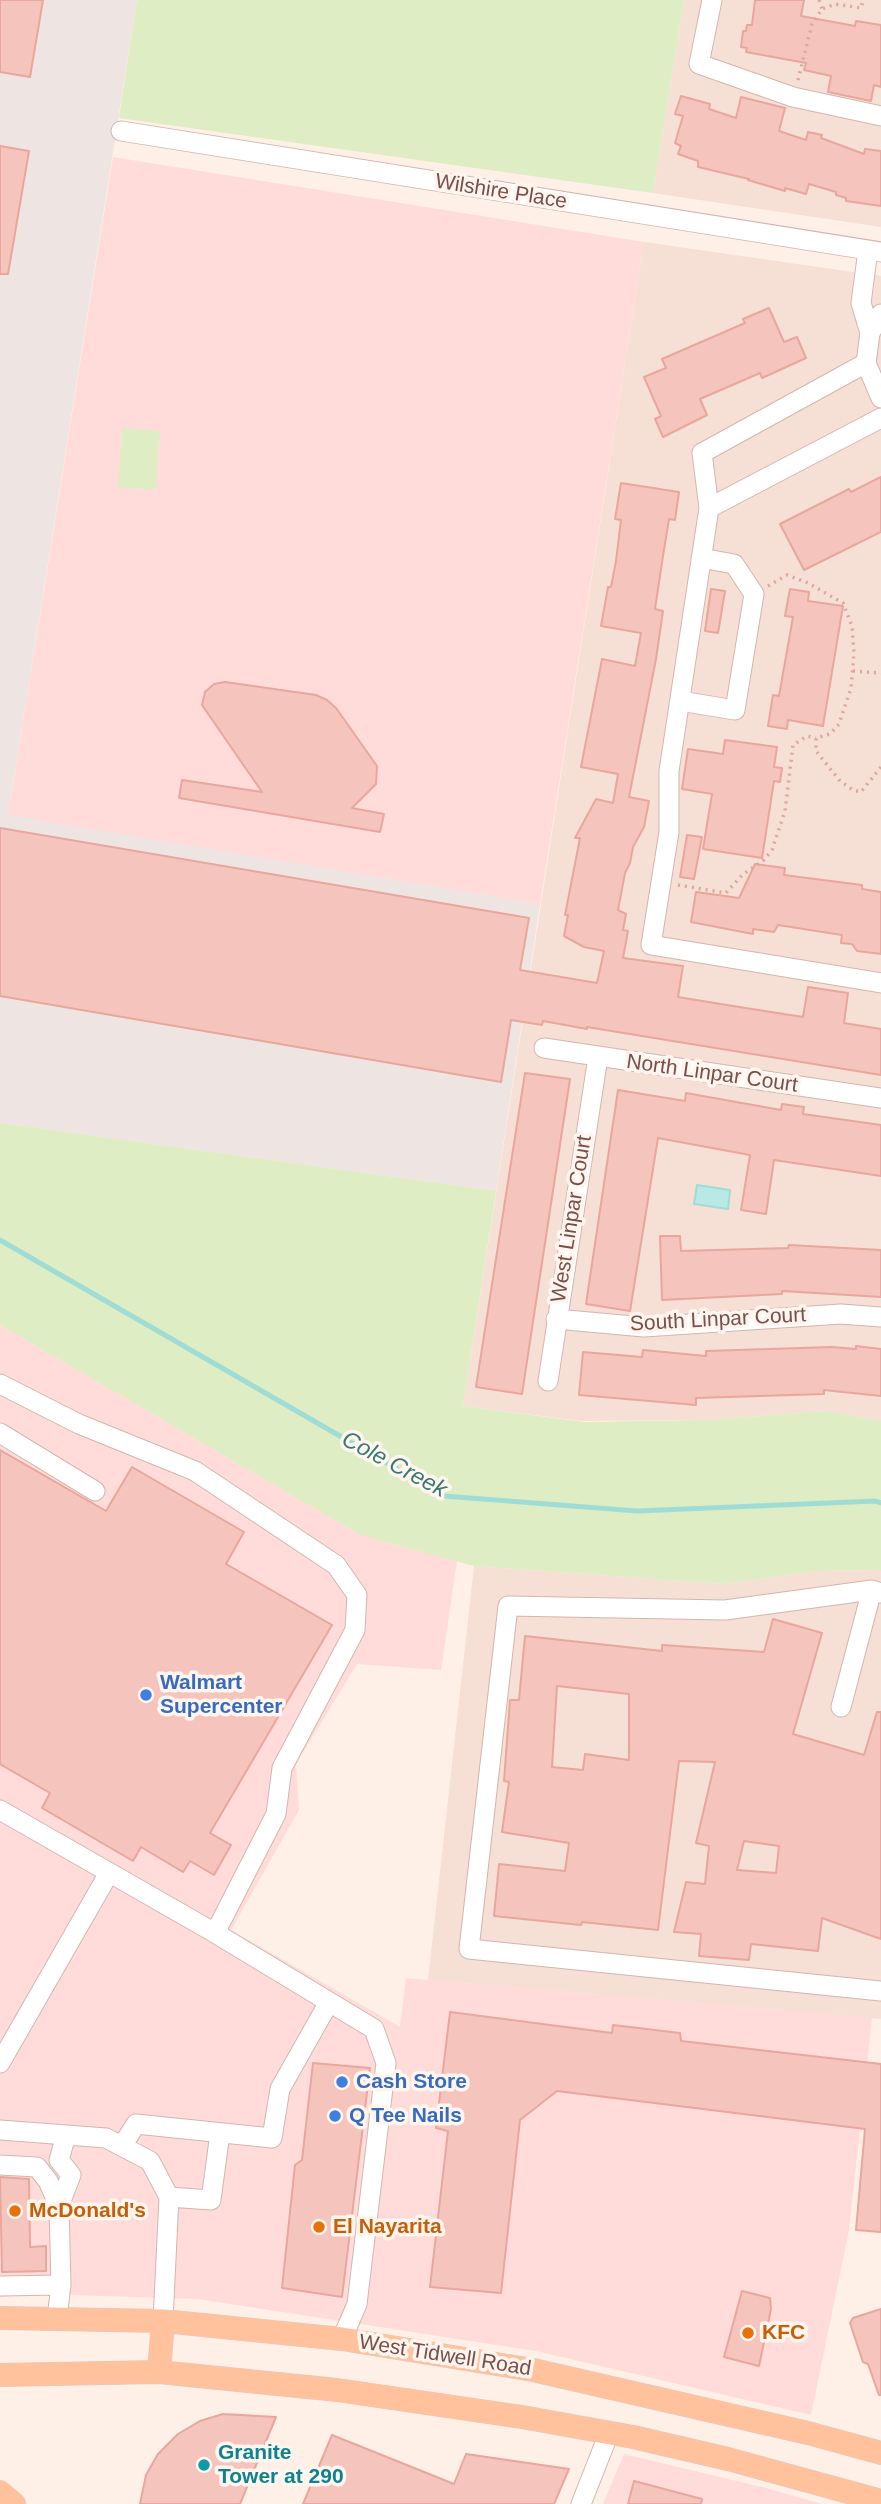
<!DOCTYPE html>
<html>
<head>
<meta charset="utf-8">
<style>
  body { margin:0 }
  canvas { display:block; background:#feefe7 }
</style>
</head>
<body>
<canvas width="881" height="2504"></canvas>
<script>
const g = document.querySelector('canvas').getContext('2d');
g.lineJoin = 'round';
function paint(path, color) {
  g.fillStyle = color;
  g.fill(path, 'evenodd');
}
function toPath(rows) {
  const path = new Path2D();
  for (const r of rows) {
    path.moveTo(r[0], r[1]);
    for (let i = 2; i < r.length; i += 2) path.lineTo(r[i], r[i + 1]);
  }
  return path;
}
function trace(path, color, width, dash) {
  g.strokeStyle = color;
  g.lineWidth = width;
  g.lineCap = dash ? 'butt' : 'round';
  g.setLineDash(dash || []);
  g.stroke(path);
}
function drawText(font, color, halo, rows, align = 'center') {
  g.font = font + ' Arial,sans-serif';
  g.lineWidth = 7;
  g.setLineDash([]);
  g.textBaseline = 'middle';
  g.strokeStyle = halo;
  g.fillStyle = color;
  for (const [text, x, y, turn = 0] of rows) {
    g.save();
    g.translate(x, y);
    g.rotate((+turn || 0) * Math.PI / 180);
    g.textAlign = isNaN(turn) ? turn : align;
    if (halo) g.strokeText(text, 0, 0);
    g.fillText(text, 0, 0);
    g.restore();
  }
}
paint(toPath([
  [684,0,881,0,881,227,653,193],
  [644,242,881,276,881,1421,826,1411,708,1420,581,1421,463,1406],
  [474,1566,724,1584,815,1571,881,1570,881,2019,428,1980]
]), '#f6dfd5');
paint(toPath([
  [113,157,644,242,540,904,8,816],
  [0,1325,360,1535,457,1561,441,1670,357,1664,296,1764,299,1810,231,1930,400,2027,406,1978,872,2018,849,2230,811,2415,536,2351,198,2299,39,2294,0,2297],
  [624,2454,766,2488,822,2504,603,2504]
]), '#ffdcda');
paint(toPath([
  [0,0,137,0,8,815,540,904,496,1191,0,1123]
]), '#eee4e1');
paint(toPath([
  [137,0,684,0,653,193,119,118],
  [122,428,160,431,156,490,118,487],
  [0,1123,496,1191,463,1406,584,1422,708,1420,826,1411,881,1421,881,1570,815,1571,724,1584,474,1566,360,1535,0,1325]
]), '#dfedc4');
const water = toPath([
  [697,1185,730,1190,728,1209,694,1204,697,1185]
]);
paint(water, '#b9e9e4');
trace(water, '#9fdcd6', 2);
trace(toPath([
  [0,1240,444,1496,637,1511,875,1501,881,1503]
]), '#9fdcd6', 5);
const building = toPath([
  [0,0,43,0,30,77,0,72,0,0],
  [755,0,804,0,801,16,855,26,856,21,881,25,881,87,874,85,871,101,828,92,831,76,804,70,806,63,746,52,747,48,741,47,743,31,746,31,747,25,752,25,755,0],
  [681,96,710,104,709,109,736,118,741,97,785,108,779,131,806,140,808,132,822,135,821,138,864,154,865,149,881,151,881,206,846,201,846,198,836,195,836,192,809,184,806,194,785,188,785,191,748,180,749,179,698,167,698,161,678,154,681,146,675,143,683,116,675,114,681,96],
  [0,146,29,151,8,274,0,274,0,146],
  [769,308,784,342,797,337,806,358,762,378,760,373,700,399,707,415,663,437,655,419,661,416,644,377,666,368,662,359,745,323,743,319,769,308],
  [881,477,881,532,804,570,780,524,849,489,851,492,881,477],
  [621,483,679,492,675,520,669,519,663,556,655,609,663,611,656,659,629,797,649,801,644,827,633,847,630,863,625,873,618,910,626,914,623,930,628,931,623,958,683,966,678,997,733,1006,803,1017,808,987,848,993,844,1023,881,1029,881,1075,587,1027,587,1029,543,1021,542,1025,511,1020,501,1082,0,996,0,828,529,918,520,970,597,983,604,951,584,947,564,936,568,915,565,915,580,838,575,838,596,799,613,803,618,774,581,767,602,659,635,666,641,633,601,626,608,587,611,587,616,561,621,520,615,519,621,483],
  [711,589,725,591,718,633,705,631,711,589],
  [790,589,809,592,808,601,843,606,823,726,788,720,787,729,768,726,773,695,779,696,793,617,785,616,790,589],
  [225,682,316,695,327,700,336,708,377,766,376,784,352,808,384,814,380,832,179,798,182,780,262,792,202,705,205,692,214,684,225,682],
  [725,740,777,747,774,767,782,768,780,782,774,781,762,858,703,849,712,794,682,789,688,749,723,754,725,740],
  [687,835,702,837,694,879,680,877,687,835],
  [755,864,785,868,784,875,862,885,862,889,881,892,881,954,857,951,852,944,841,943,842,935,778,925,774,932,753,929,753,934,691,922,696,892,739,898,755,864],
  [525,1073,570,1079,522,1394,476,1387,525,1073],
  [618,1090,685,1101,686,1093,781,1110,782,1104,804,1107,803,1114,881,1125,881,1176,774,1160,766,1214,741,1210,750,1155,658,1138,630,1311,586,1304,618,1090],
  [660,1236,680,1236,681,1251,788,1248,789,1245,881,1250,881,1297,782,1291,782,1294,662,1300,660,1236],
  [856,1346,881,1349,881,1396,824,1390,824,1394,696,1398,696,1405,579,1395,583,1352,642,1357,643,1350,706,1356,706,1351,832,1347,856,1349,856,1346],
  [0,1450,106,1511,132,1467,244,1532,226,1564,332,1625,210,1833,231,1845,214,1875,190,1861,183,1872,141,1847,133,1861,42,1808,50,1793,0,1764,0,1450],
  [773,1619,822,1633,793,1734,864,1755,877,1712,881,1712,881,1939,822,1918,818,1951,751,1944,749,1960,699,1956,701,1934,674,1932,686,1882,705,1884,709,1846,696,1843,715,1762,679,1761,658,1930,582,1922,581,1925,494,1916,499,1864,565,1871,569,1843,502,1832,509,1782,504,1781,510,1700,519,1700,525,1636,662,1651,662,1645,764,1652,773,1619],
  [557,1686,629,1694,629,1760,585,1754,583,1770,552,1767,557,1686],
  [744,1841,779,1846,776,1873,737,1870,744,1841],
  [450,2012,612,2033,613,2025,680,2033,681,2041,881,2064,881,2232,856,2230,865,2129,557,2091,520,2120,501,2293,430,2287,448,2131,436,2128,450,2012],
  [313,2063,370,2068,342,2297,282,2288,295,2165,302,2160,313,2063],
  [0,2177,29,2179,30,2247,46,2246,46,2271,2,2272,0,2177],
  [742,2291,770,2298,771,2309,759,2366,724,2357,742,2291],
  [881,2309,881,2395,879,2395,868,2364,863,2362,850,2323,853,2318,881,2309],
  [223,2414,276,2417,240,2504,140,2504,146,2475,158,2454,178,2434,200,2421,223,2414],
  [332,2435,454,2484,466,2454,569,2469,554,2504,303,2504,332,2435],
  [634,2481,702,2499,701,2504,628,2504,634,2481]
]);
paint(building, '#f5c5bd');
trace(building, '#e9a69c', 2);
const minor = toPath([
  [712,0,699,64,793,97,881,116],
  [121,131,881,252],
  [868,250,861,303,870,333],
  [866,363,870,333,881,314],
  [881,418,709,508,669,771,669,832,651,945,881,983],
  [709,508,702,453,866,363,881,398],
  [680,701,735,710,754,594,734,564,701,558],
  [544,1048,881,1098],
  [556,1319,644,1327,841,1314,881,1317],
  [548,1381,598,1057],
  [0,1384,79,1424,195,1471,336,1565,357,1595,355,1630,282,1768,276,1814,215,1933],
  [0,1433,95,1491],
  [881,1593,872,1590,725,1610,508,1606,469,1949,881,1991],
  [841,1707,872,1590],
  [0,1810,215,1933,374,2029,386,2063,357,2304,342,2339],
  [0,2063,109,1873],
  [0,2130,106,2138,150,2161,169,2197,163,2321],
  [122,2146,136,2124,272,2138,280,2089,329,2002],
  [0,2165,37,2167,48,2181,59,2206],
  [169,2197,211,2200,220,2133],
  [0,2286,61,2285],
  [57,2318,61,2285,59,2206,71,2175,59,2160,66,2135],
  [581,2504,609,2433]
]);
const major = toPath([
  [0,2318,163,2321,342,2339,533,2370,808,2433,881,2453],
  [159,2372,163,2321],
  [0,2375,159,2372,337,2390,522,2417,633,2437,728,2459,881,2501],
  [0,2492,14,2504]
]);
trace(minor, '#d4b5ae', 21);
trace(major, '#dacdcc', 24);
trace(toPath([
  [819,0,822,9],
  [798,80,812,24,822,9,835,4,861,8,863,0],
  [768,586,787,575,808,583,843,603,852,626,854,653,851,688,839,724,830,734,816,738,816,751,840,781,853,790,861,792,881,767],
  [853,671,881,673],
  [678,885,726,893,743,874,763,861,772,850,785,811,793,745,807,736,816,738]
]), '#dba79f', 3.5, [2, 5]);
trace(minor, '#fff', 19);
trace(major, '#ffc29d', 23);
for (const [x, y, r, color] of [
  [146,1695,7,"#3f7fe0"],
  [342,2082,7,"#3f7fe0"],
  [335,2116,7,"#3f7fe0"],
  [15,2211,7,"#e8710a"],
  [319,2227,7,"#e8710a"],
  [748,2333,7,"#e8710a"],
  [204,2465,7,"#0f9aa8"]
]) {
  const dot = new Path2D();
  dot.arc(x, y, r, 0, 2 * Math.PI);
  g.fillStyle = color;
  g.fill(dot);
  trace(dot, '#fff5ef', 2.5);
}
drawText('21px', '#7a4e49', '#fff5ef', [
  ["Wilshire Place",501,192,9],
  ["North Linpar Court",712,1074,8],
  ["West Linpar Court",572,1219,-81],
  ["South Linpar Court",718,1320,-3],
  ["West Tidwell Road",445,2356,9]
]);
drawText('bold 21px', '#366cbe', '#fff5ef', [
  ["Walmart",160,1683],
  ["Supercenter",160,1707],
  ["Cash Store",356,2082],
  ["Q Tee Nails",349,2116]
], 'left');
drawText('bold 21px', '#c56008', '#fff5ef', [
  ["McDonald's",29,2211],
  ["El Nayarita",333,2227],
  ["KFC",762,2333]
], 'left');
drawText('bold 21px', '#0d838f', '#fff5ef', [
  ["Granite",218,2453],
  ["Tower at 290",218,2477]
], 'left');
drawText('italic 23px', '#387973', '#fff5ef', [
  ["Cole Creek",394,1465,28]
]);
</script>
</body>
</html>
